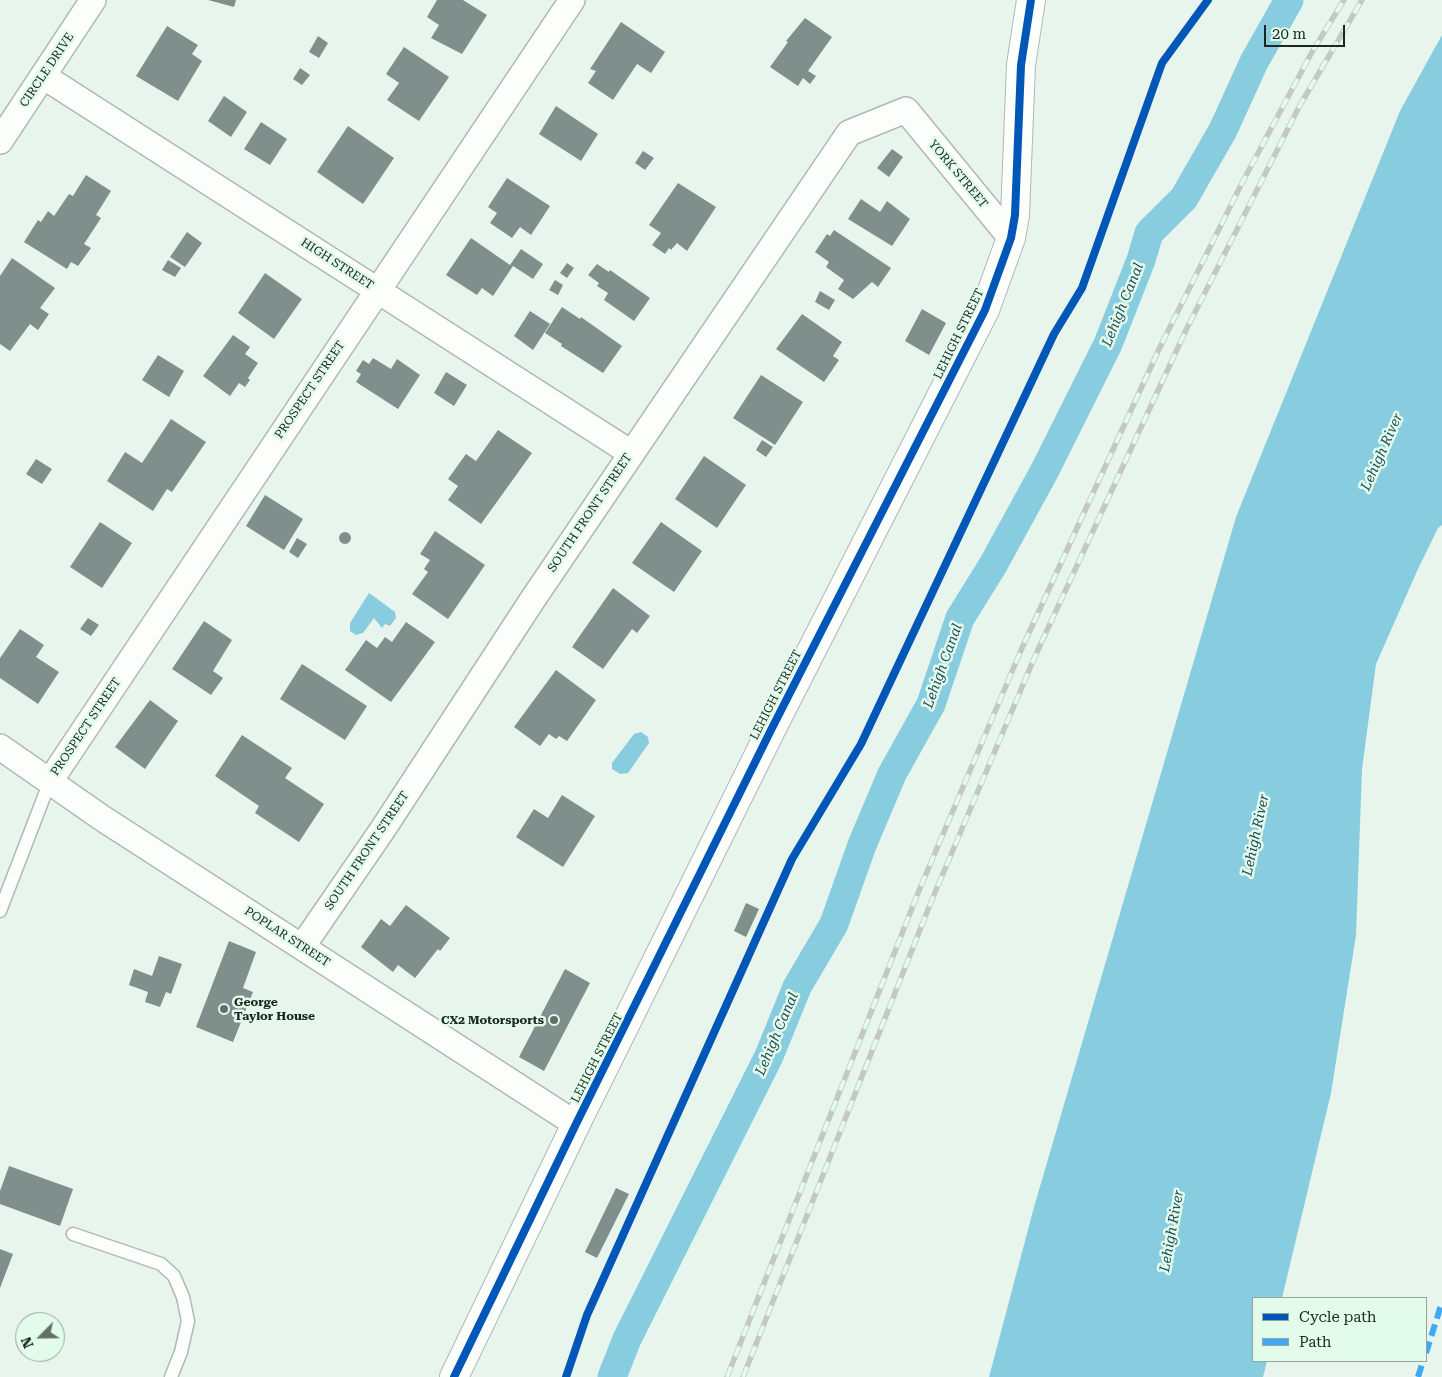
<!DOCTYPE html>
<html>
<head>
<meta charset="utf-8">
<style>
  body { margin:0 }
  #map { position:relative; width:1442px; height:1377px; overflow:hidden; background:#e8f5ec; font-family:"Roboto Serif",serif }
  canvas { display:block }
  .legend { position:absolute; left:1252px; top:1297px; width:175px; height:65px; box-sizing:border-box; background:#e2fbeb; border:1px solid #93a69a; margin:0; padding:6px 9px; list-style:none; font-size:15px; color:#1d2721 }
  .legend li { display:flex; align-items:center; gap:10px; height:25px }
  .legend b { width:25px; border:1px solid #93a69a }
  .north { position:absolute; left:15px; top:1312px; width:50px; height:50px; box-sizing:border-box; background:#e2fbeb; border:1px solid #93a69a; border-radius:50%; rotate:247deg; font-size:14px; font-weight:700; line-height:20px; text-align:center; color:#1d2721 }
  .north::after { content:''; display:block; margin:auto; width:18px; height:22px; background:#646f68; clip-path:polygon(50% 0,100% 100%,50% 72%,0 100%) }
  .scale { position:absolute; left:1264px; top:25px; width:81px; height:22px; box-sizing:border-box; border:2px solid #1d2721; border-top:0; padding-left:6px; font-size:15px; line-height:18px; white-space:nowrap; color:#1d2721; -webkit-text-stroke:4px #e2fbeb; paint-order:stroke }
</style>
</head>
<body>
<div id="map">
<canvas width="1442" height="1377"></canvas>
<ul class="legend">
<li><b style="height:6px;background:#0057b8"></b>Cycle path</li>
<li><b style="height:6px;background:#3fa9f5"></b>Path</li>
</ul>
<div class="north">N</div>
<div class="scale">20 m</div>
</div>
<script>
const g = document.querySelector('canvas').getContext('2d');
g.lineJoin = 'round';
function paint(path, color) {
  g.fillStyle = color;
  g.fill(path, 'evenodd');
}
function toPath(rows) {
  const path = new Path2D();
  for (const r of rows) {
    if (r.length === 3) {
      path.moveTo(r[0] + r[2], r[1]);
      path.arc(r[0], r[1], r[2], 0, 2 * Math.PI);
      continue;
    }
    path.moveTo(r[0], r[1]);
    for (let i = 2; i < r.length; i += 2) path.lineTo(r[i], r[i + 1]);
  }
  return path;
}
function trace(path, color, width, dash) {
  g.strokeStyle = color;
  g.lineWidth = width;
  g.lineCap = dash ? 'butt' : 'round';
  g.setLineDash(dash || []);
  g.stroke(path);
}
function drawText(font, color, halo, rows, align = 'center') {
  g.font = font + ' "Roboto Serif",serif';
  g.lineWidth = 5;
  g.setLineDash([]);
  g.textBaseline = 'middle';
  g.strokeStyle = halo;
  g.fillStyle = color;
  for (const [text, x, y, turn = 0] of rows) {
    g.save();
    g.translate(x, y);
    g.rotate((+turn || 0) * Math.PI / 180);
    g.textAlign = isNaN(turn) ? turn : align;
    if (halo) g.strokeText(text, 0, 0);
    g.fillText(text, 0, 0);
    g.restore();
  }
}
paint(toPath([
  [1442,35,1442,525,1438,528,1418,569,1376,664,1362,769,1356,935,1331,1093,1282,1298,1253,1298,1253,1361,1267,1361,1263,1377,989,1377,1034,1207,1236,517,1400,111],
  [369,593,395,612,396,618,390,626,385,624,382,628,374,618,363,633,356,635,350,631,350,623],
  [641,732,648,737,649,743,628,773,620,774,612,769,612,763,634,734]
]), '#88ccdf');
trace(toPath([
  [612,1377,627,1339,769,1056,797,987,834,924,862,845,892,774,931,704,960,618,993,565,1045,470,1108,344,1141,260,1149,233,1184,198,1223,130,1254,62,1289,0]
]), '#88ccdf', 29);
paint(toPath([
  [208,0,236,0,234,7],
  [437,0,463,0,487,15,462,54,431,38,439,25,427,17],
  [805,18,832,37,808,71,816,76,810,84,803,78,798,86,770,67,788,42,786,41],
  [621,22,665,52,651,73,637,64,613,100,588,83,596,71,590,69],
  [167,26,198,45,192,54,202,61,178,101,136,76],
  [318,36,328,43,319,58,309,52],
  [404,47,449,77,419,121,387,100,399,83,386,74],
  [300,68,310,75,302,85,293,79],
  [224,96,247,112,231,137,208,121],
  [556,106,598,134,581,161,539,134],
  [261,122,287,139,270,165,244,149],
  [348,126,394,158,363,204,317,172],
  [892,149,903,157,889,177,877,168],
  [643,151,654,158,645,170,635,163],
  [86,175,111,191,96,215,101,218,84,244,91,248,78,266,71,262,67,269,24,242,38,220,41,222,48,211,54,216,69,194,73,196],
  [507,178,550,206,531,235,520,227,512,238,490,223,497,213,488,207],
  [678,183,716,207,687,251,677,243,671,250,669,248,665,254,652,245,661,233,649,225],
  [861,199,880,212,887,201,910,219,892,246,848,219],
  [834,230,891,268,878,287,872,282,853,299,838,289,844,280,826,267,829,262,815,252,827,234,830,236],
  [187,232,202,243,185,267,170,257],
  [471,238,510,265,521,249,543,264,533,279,513,266,493,296,482,288,477,295,446,275],
  [12,258,55,288,40,308,49,314,38,330,30,324,10,351,0,344,0,276],
  [168,260,181,268,175,277,162,270],
  [567,263,574,268,567,278,560,273],
  [597,264,609,272,610,270,650,298,634,321,604,300,608,293,597,286,599,283,588,275],
  [265,273,302,299,274,339,238,313],
  [555,280,563,285,558,295,549,290],
  [820,291,835,300,829,310,815,302],
  [562,307,580,319,581,317,622,346,603,373,561,346,562,344,545,333],
  [922,309,946,323,929,355,905,341],
  [530,311,550,324,533,350,514,336],
  [802,314,842,342,833,356,839,360,824,382,776,349],
  [233,335,250,347,245,354,258,363,248,378,250,380,245,387,239,383,230,396,203,376],
  [158,355,184,371,169,397,142,380],
  [373,358,391,369,397,359,420,375,398,409,356,382,361,374,356,371,363,360,369,364],
  [446,372,467,385,454,406,434,393],
  [761,375,803,402,775,445,733,418],
  [171,419,206,442,172,492,167,489,153,511,107,481,125,452,142,463],
  [498,430,532,453,481,524,448,500,458,486,448,479,466,454,476,461],
  [762,440,773,447,766,457,756,450],
  [704,456,746,485,717,528,675,499],
  [36,459,52,469,42,484,26,474],
  [265,495,303,519,284,550,246,526],
  [100,522,132,543,102,588,70,567],
  [661,522,702,551,674,592,632,563],
  [435,531,485,565,448,619,412,594,428,572,424,569,430,560,420,554],
  [345,538,6],
  [297,538,307,544,298,558,289,552],
  [613,588,650,616,637,633,632,629,603,669,572,647],
  [88,618,99,625,91,636,80,629],
  [204,621,232,640,213,671,223,678,211,695,172,669],
  [406,622,435,642,391,702,345,670,366,640,377,648,385,637,392,642],
  [20,629,44,645,36,657,59,672,38,704,0,678,0,658],
  [302,664,367,706,345,740,280,699],
  [556,670,596,700,567,741,559,736,556,739,549,734,540,746,514,727],
  [150,700,178,721,145,769,115,747],
  [242,735,292,768,285,778,324,804,299,842,255,813,259,806,215,776],
  [562,795,595,816,563,867,516,837,534,809,548,818],
  [746,903,759,909,746,937,734,931],
  [406,905,450,938,440,951,438,949,415,978,398,965,393,972,361,947,381,919,390,926],
  [229,941,256,952,243,988,253,992,233,1042,196,1027],
  [159,956,182,964,171,994,166,992,160,1007,145,1002,148,992,129,985,134,969,152,976],
  [565,969,590,983,544,1071,519,1057],
  [9,1166,73,1189,60,1226,0,1204,0,1191],
  [616,1188,629,1194,597,1258,585,1252],
  [0,1249,13,1254,0,1288]
]), '#7f908c');
const lane = toPath([
  [0,911,50,781],
  [73,1234,161,1264,174,1276,183,1297,188,1321,181,1352,171,1377]
]);
const street = toPath([
  [43,76,631,453],
  [0,141,93,0],
  [0,747,102,818,576,1124],
  [50,781,572,0],
  [302,947,383,829,533,599,849,133,906,110,1011,238]
]);
const secondary = toPath([
  [454,1377,576,1124,771,730,985,310,1011,238,1015,215,1021,65,1031,0]
]);
trace(lane, '#aeb9b2', 15);
trace(street, '#aeb9b2', 28);
trace(secondary, '#aeb9b2', 30);
trace(lane, '#fcfefc', 12);
trace(street, '#fcfefc', 25);
trace(secondary, '#fcfefc', 28);
const rail = toPath([
  [727,1377,918,893,1022,648,1160,347,1242,183,1312,52,1344,0],
  [743,1377,931,902,1036,654,1187,328,1300,105,1362,0]
]);
trace(rail, '#c4c7c5', 5.5);
trace(rail, '#e2fbeb', 4, [11]);
trace(toPath([
  [1426,1353,1442,1302],
  [1418,1377,1423,1361]
]), '#3fa9f5', 6, [12, 6]);
trace(toPath([
  [454,1377,576,1124,771,730,985,310,1011,238,1015,215,1021,65,1031,0],
  [566,1377,587,1315,792,859,861,744,1054,334,1082,288,1162,63,1208,0]
]), '#0057b8', 8);
for (const [x, y, r, color] of [
  [224,1009,5,"#646f68"],
  [554,1020,5,"#646f68"]
]) {
  const dot = new Path2D();
  dot.arc(x, y, r, 0, 2 * Math.PI);
  g.fillStyle = color;
  g.fill(dot);
  trace(dot, '#e2fbeb', 2);
}
drawText('12px', '#1d2721', '#e2fbeb', [
  ["CIRCLE DRIVE",47,70,-56],
  ["YORK STREET",958,174,50],
  ["HIGH STREET",337,264,33],
  ["LEHIGH STREET",959,334,-64],
  ["PROSPECT STREET",310,390,-56],
  ["SOUTH FRONT STREET",590,513,-56],
  ["LEHIGH STREET",776,695,-63],
  ["PROSPECT STREET",86,727,-56],
  ["SOUTH FRONT STREET",367,851,-56],
  ["POPLAR STREET",287,937,33],
  ["LEHIGH STREET",597,1058,-63]
]);
drawText('bold 12px', '#1d2721', '#e2fbeb', [
  ["George",234,1002],
  ["Taylor House",234,1016],
  ["CX2 Motorsports",544,1020,"right"]
], 'left');
drawText('italic 14px', '#214a58', '#e2fbeb', [
  ["Lehigh Canal",1123,305,-68],
  ["Lehigh River",1382,452,-66],
  ["Lehigh Canal",943,666,-70],
  ["Lehigh River",1256,835,-78],
  ["Lehigh Canal",777,1034,-67],
  ["Lehigh River",1172,1231,-80]
]);
</script>
</body>
</html>
